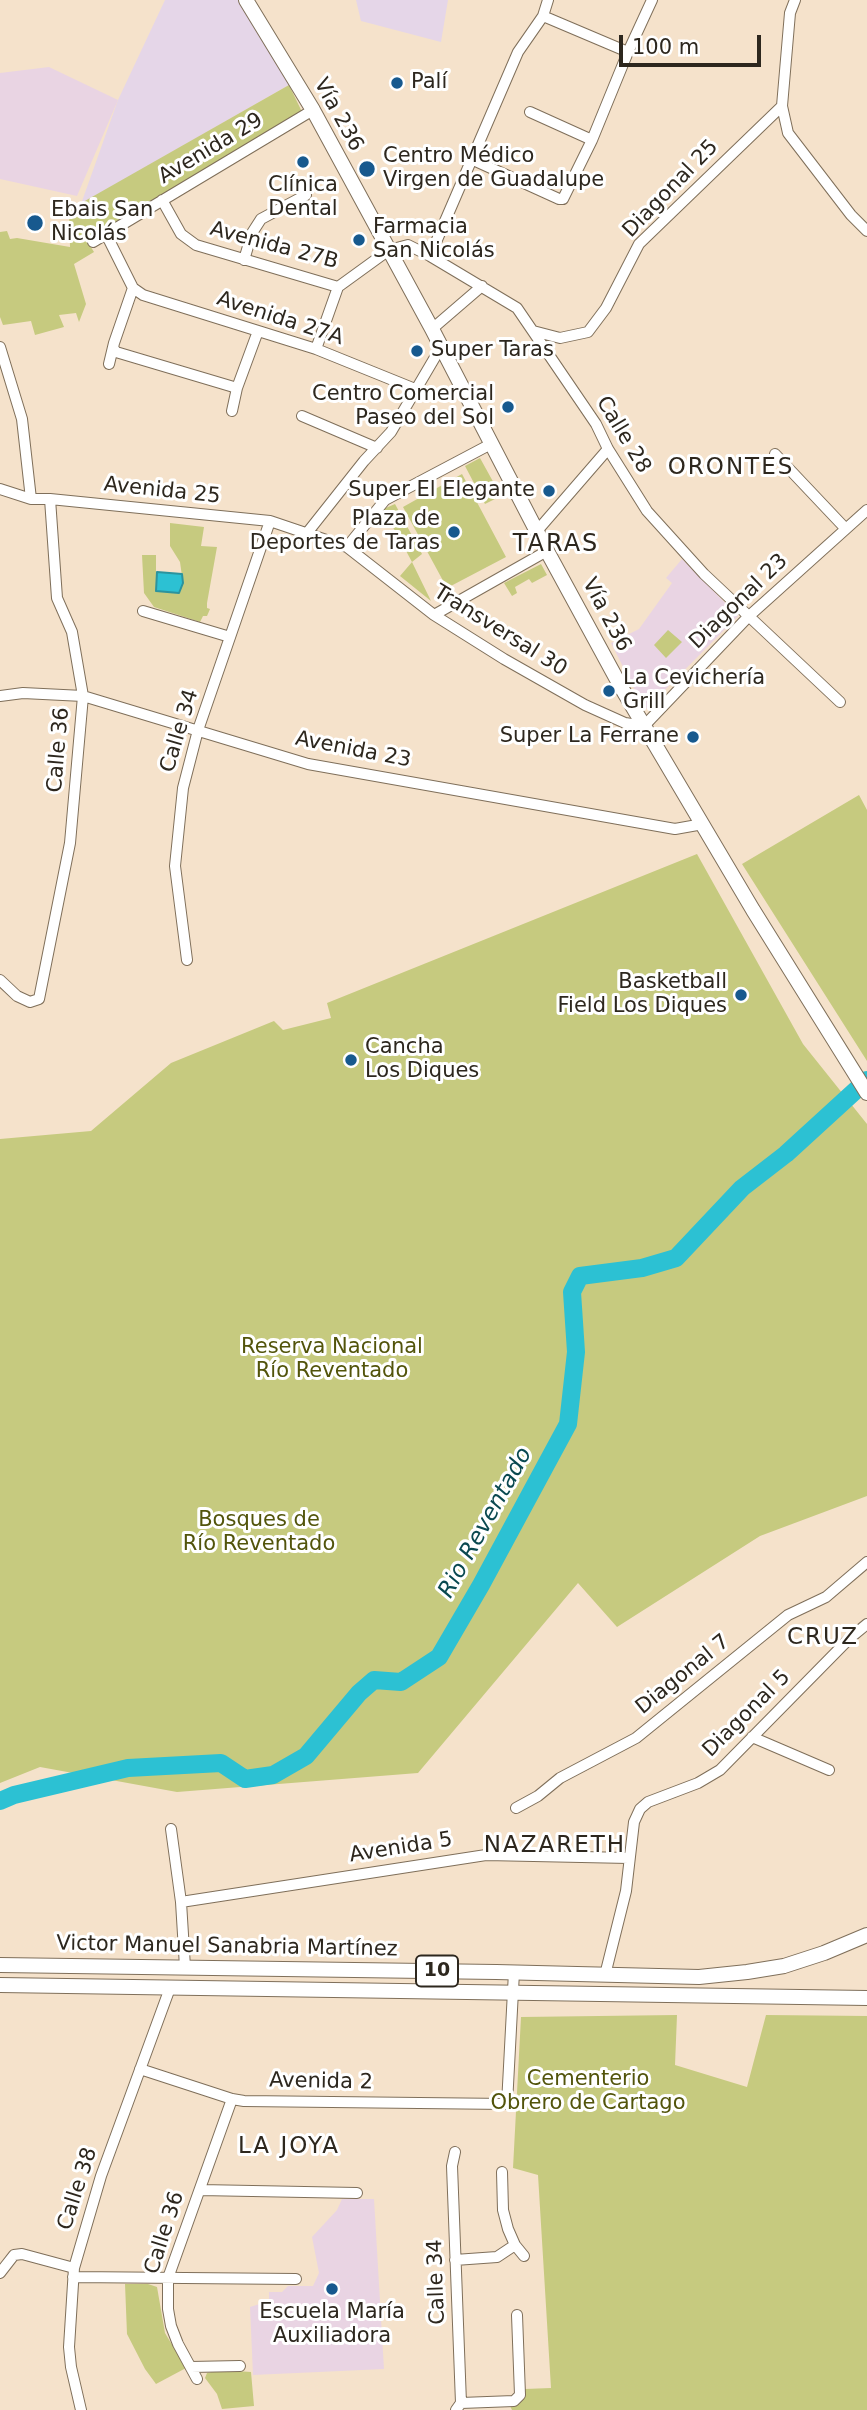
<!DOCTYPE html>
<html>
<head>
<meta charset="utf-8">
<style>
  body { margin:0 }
  #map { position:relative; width:867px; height:2410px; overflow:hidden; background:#f5e2cb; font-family:"DejaVu Sans",sans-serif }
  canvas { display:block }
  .scale { position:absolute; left:619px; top:35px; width:142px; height:32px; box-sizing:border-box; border:4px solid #2d271e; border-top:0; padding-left:9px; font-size:21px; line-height:24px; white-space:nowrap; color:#2d271e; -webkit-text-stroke:5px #fff; paint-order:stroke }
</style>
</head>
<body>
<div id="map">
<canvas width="867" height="2410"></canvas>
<div class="scale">100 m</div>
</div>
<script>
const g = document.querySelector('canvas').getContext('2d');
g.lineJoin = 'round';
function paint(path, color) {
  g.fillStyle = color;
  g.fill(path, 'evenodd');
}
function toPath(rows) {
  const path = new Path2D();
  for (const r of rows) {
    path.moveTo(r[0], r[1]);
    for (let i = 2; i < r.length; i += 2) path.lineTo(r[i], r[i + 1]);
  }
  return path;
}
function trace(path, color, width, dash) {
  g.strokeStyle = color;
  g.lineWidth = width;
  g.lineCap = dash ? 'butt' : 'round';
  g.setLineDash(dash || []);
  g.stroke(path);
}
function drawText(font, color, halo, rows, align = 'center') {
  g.font = font + ' "DejaVu Sans",sans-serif';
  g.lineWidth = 6;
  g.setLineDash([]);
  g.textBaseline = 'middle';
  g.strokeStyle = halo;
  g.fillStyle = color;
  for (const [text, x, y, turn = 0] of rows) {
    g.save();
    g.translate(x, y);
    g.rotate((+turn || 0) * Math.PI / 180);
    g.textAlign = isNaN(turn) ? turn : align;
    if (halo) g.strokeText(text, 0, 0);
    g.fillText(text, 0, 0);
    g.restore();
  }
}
paint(toPath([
  [165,0,238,0,289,85,81,204,118,100],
  [356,0,448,0,441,42,361,21]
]), '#e5d6e8');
paint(toPath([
  [49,67,118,100,77,196,0,179,0,73],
  [682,559,738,616,645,710,611,643,639,629,672,583,666,578],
  [342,2199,374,2199,384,2369,253,2375,250,2307,269,2301,269,2292,282,2292,288,2286,313,2286,319,2273,312,2237,337,2210]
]), '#e9d4e3');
paint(toPath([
  [289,85,304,116,89,244,94,252,74,264,86,304,79,322,76,313,59,315,64,327,35,335,31,321,3,325,0,317,0,232,7,231,10,239,17,238,70,247,69,210],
  [480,458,501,496,485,504,465,466],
  [462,474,506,557,447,588,403,507],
  [395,504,422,554,412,562,431,601,400,576,412,562,396,532,381,510],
  [170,523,204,527,201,546,217,547,207,603,207,608,210,609,207,616,203,616,200,622,154,607,144,593,142,555,156,555,156,591,179,592,183,583,180,562,170,546],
  [541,564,547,575,532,583,529,579,515,587,517,593,512,596,504,583],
  [668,630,682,642,666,658,654,645],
  [859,795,867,810,867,1061,742,864],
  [697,854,803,1044,867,1124,867,1496,760,1536,617,1627,578,1583,418,1773,177,1792,40,1767,0,1783,0,1139,91,1131,171,1063,274,1021,283,1030,331,1018,327,1003],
  [677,2015,675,2065,747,2087,766,2015,867,2016,867,2410,512,2410,510,2406,525,2389,551,2388,538,2175,513,2168,521,2017],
  [125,2284,148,2284,157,2287,165,2333,186,2368,156,2384,145,2369,127,2334],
  [221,2370,251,2372,254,2406,222,2409,217,2394,205,2378,207,2373]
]), '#c6ca7f');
const water = toPath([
  [157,572,182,574,183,583,179,593,156,591,157,572]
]);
paint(water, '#2cc1d3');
trace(water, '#2c939d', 2);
trace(toPath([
  [0,1801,14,1795,128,1768,221,1763,245,1779,273,1775,306,1756,359,1693,374,1680,401,1682,439,1657,481,1585,568,1424,576,1352,572,1292,580,1276,642,1268,676,1258,742,1188,786,1154,867,1080]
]), '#2cc1d3', 18);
const minor = toPath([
  [795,0,790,13,782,106,788,133,851,215,867,231],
  [543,16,628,52],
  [530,112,592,140],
  [471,159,559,199,563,199,592,140,628,52,652,0],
  [162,200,181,234,196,245,338,287,389,250,408,245,430,256,517,308,596,424,608,449,647,511,704,574,840,702],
  [106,234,133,288,114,343,109,364],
  [93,242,313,110],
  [430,256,518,52,543,16,548,0],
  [244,260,252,233,261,219,306,195],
  [133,288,143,295,316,349,415,389],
  [432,329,482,286],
  [533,331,560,338,588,332,606,308,639,244,782,106],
  [0,347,22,419,31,499],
  [114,349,116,352,237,388],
  [316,349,338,287],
  [232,411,237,388,258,331],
  [302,416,377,448],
  [775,454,845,528],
  [0,489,31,499,50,499,270,521,347,547,385,500,491,444],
  [537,531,608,449],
  [307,533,364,461,391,432,441,347],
  [347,547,434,615,504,659,585,705,625,723,644,726,748,617,867,510],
  [143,611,230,637],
  [434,615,547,551],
  [0,696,23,693,83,696,308,764,675,829,703,824],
  [187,960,175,866,183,788,198,730,270,521],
  [0,980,17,996,30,1002,39,999,70,843,83,696,72,632,57,598,50,499],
  [752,1737,829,1770],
  [516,1808,538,1796,560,1778,636,1738,788,1615,826,1597,867,1562],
  [171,1829,181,1902,185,1967],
  [181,1902,486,1855,629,1858],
  [605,1975,626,1891,634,1822,640,1809,648,1802,698,1783,720,1770,850,1638,867,1624],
  [140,2069,232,2099,244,2101,507,2104,514,1972],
  [455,2152,452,2166,461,2403,456,2410],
  [502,2172,503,2210,508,2229,515,2245,524,2256],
  [200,2190,357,2193],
  [455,2260,497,2257,515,2245],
  [0,2273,14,2255,22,2254,74,2268],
  [73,2277,296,2279],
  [191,2367,240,2366],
  [197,2379,178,2344,171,2326,168,2309,168,2278,232,2099],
  [461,2403,514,2401,520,2395,517,2315],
  [81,2410,71,2367,69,2347,74,2268,101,2176,170,1988]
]);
const major = toPath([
  [246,0,313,110,432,329,547,551,621,687,753,910,867,1093],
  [0,1965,496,1972,699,1977,747,1972,784,1966,824,1953,867,1935],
  [0,1985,867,1998]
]);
trace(minor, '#7f6f5a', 12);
trace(major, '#7f6f5a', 16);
trace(minor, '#fff', 10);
trace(major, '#fff', 14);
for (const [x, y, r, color] of [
  [397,83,7,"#17598e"],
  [303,162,7,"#17598e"],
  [367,169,9,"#17598e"],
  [35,223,9,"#17598e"],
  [359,240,7,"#17598e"],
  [417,351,7,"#17598e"],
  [508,407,7,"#17598e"],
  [549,491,7,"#17598e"],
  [454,532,7,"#17598e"],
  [609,691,7,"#17598e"],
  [693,737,7,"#17598e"],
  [741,995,7,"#17598e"],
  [351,1060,7,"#17598e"],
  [332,2289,7,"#17598e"]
]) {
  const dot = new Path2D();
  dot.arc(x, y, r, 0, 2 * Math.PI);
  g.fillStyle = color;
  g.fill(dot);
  trace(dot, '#fff', 2.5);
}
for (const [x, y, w] of [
  [437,1971,42]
]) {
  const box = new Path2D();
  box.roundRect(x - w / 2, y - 15.5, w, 31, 5);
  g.fillStyle = '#fff';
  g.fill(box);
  trace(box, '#2d271e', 2);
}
drawText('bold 19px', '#2d271e', null, [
  ["10",437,1971]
]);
drawText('21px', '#2d271e', '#fff', [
  ["Palí",411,83],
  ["Centro Médico",383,157],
  ["Virgen de Guadalupe",383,181],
  ["Clínica",303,186,"center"],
  ["Dental",303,210,"center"],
  ["Ebais San",51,211],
  ["Nicolás",51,235],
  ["Farmacia",373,228],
  ["San Nicolás",373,252],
  ["Super Taras",431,351],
  ["Centro Comercial",494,395,"right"],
  ["Paseo del Sol",494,419,"right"],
  ["Super El Elegante",535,491,"right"],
  ["Plaza de",440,520,"right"],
  ["Deportes de Taras",440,544,"right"],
  ["La Cevichería",623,679],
  ["Grill",623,703],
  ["Super La Ferrane",679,737,"right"],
  ["Basketball",727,983,"right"],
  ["Field Los Diques",727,1007,"right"],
  ["Cancha",365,1048],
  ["Los Diques",365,1072],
  ["Escuela María",332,2313,"center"],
  ["Auxiliadora",332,2337,"center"]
], 'left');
drawText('21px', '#2d271e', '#fff', [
  ["Vía 236",338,115,61],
  ["Avenida 29",211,149,-31],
  ["Diagonal 25",671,189,-46],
  ["Avenida 27B",274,246,15],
  ["Avenida 27A",280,319,18],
  ["Calle 28",623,435,59],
  ["Avenida 25",162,491,6],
  ["Diagonal 23",739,602,-44],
  ["Vía 236",606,615,62],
  ["Transversal 30",500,631,32],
  ["Calle 34",180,731,-73],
  ["Calle 36",59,750,-85],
  ["Avenida 23",353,750,11],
  ["Diagonal 7",683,1675,-39],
  ["Diagonal 5",747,1714,-45],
  ["Avenida 5",401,1848,-9],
  ["Victor Manuel Sanabria Martínez",227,1947,1],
  ["Avenida 2",321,2082,1],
  ["Calle 38",78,2189,-72],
  ["Calle 36",165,2233,-72],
  ["Calle 34",437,2282,-92]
]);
drawText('21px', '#52540b', '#fff', [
  ["Reserva Nacional",332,1348],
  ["Río Reventado",332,1372],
  ["Bosques de",259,1521],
  ["Río Reventado",259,1545],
  ["Cementerio",588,2080],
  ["Obrero de Cartago",588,2104]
]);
g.letterSpacing = '2px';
drawText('23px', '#2d271e', '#fff', [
  ["ORONTES",731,468],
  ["CRUZ",823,1638],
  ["NAZARETH",555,1846],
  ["LA JOYA",289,2147]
]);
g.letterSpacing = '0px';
drawText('italic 23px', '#0a4950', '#fff', [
  ["Rio Reventado",486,1523,-61]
]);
g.letterSpacing = '2px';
drawText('24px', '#2d271e', '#fff', [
  ["TARAS",556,545]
]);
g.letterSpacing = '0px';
</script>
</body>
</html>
